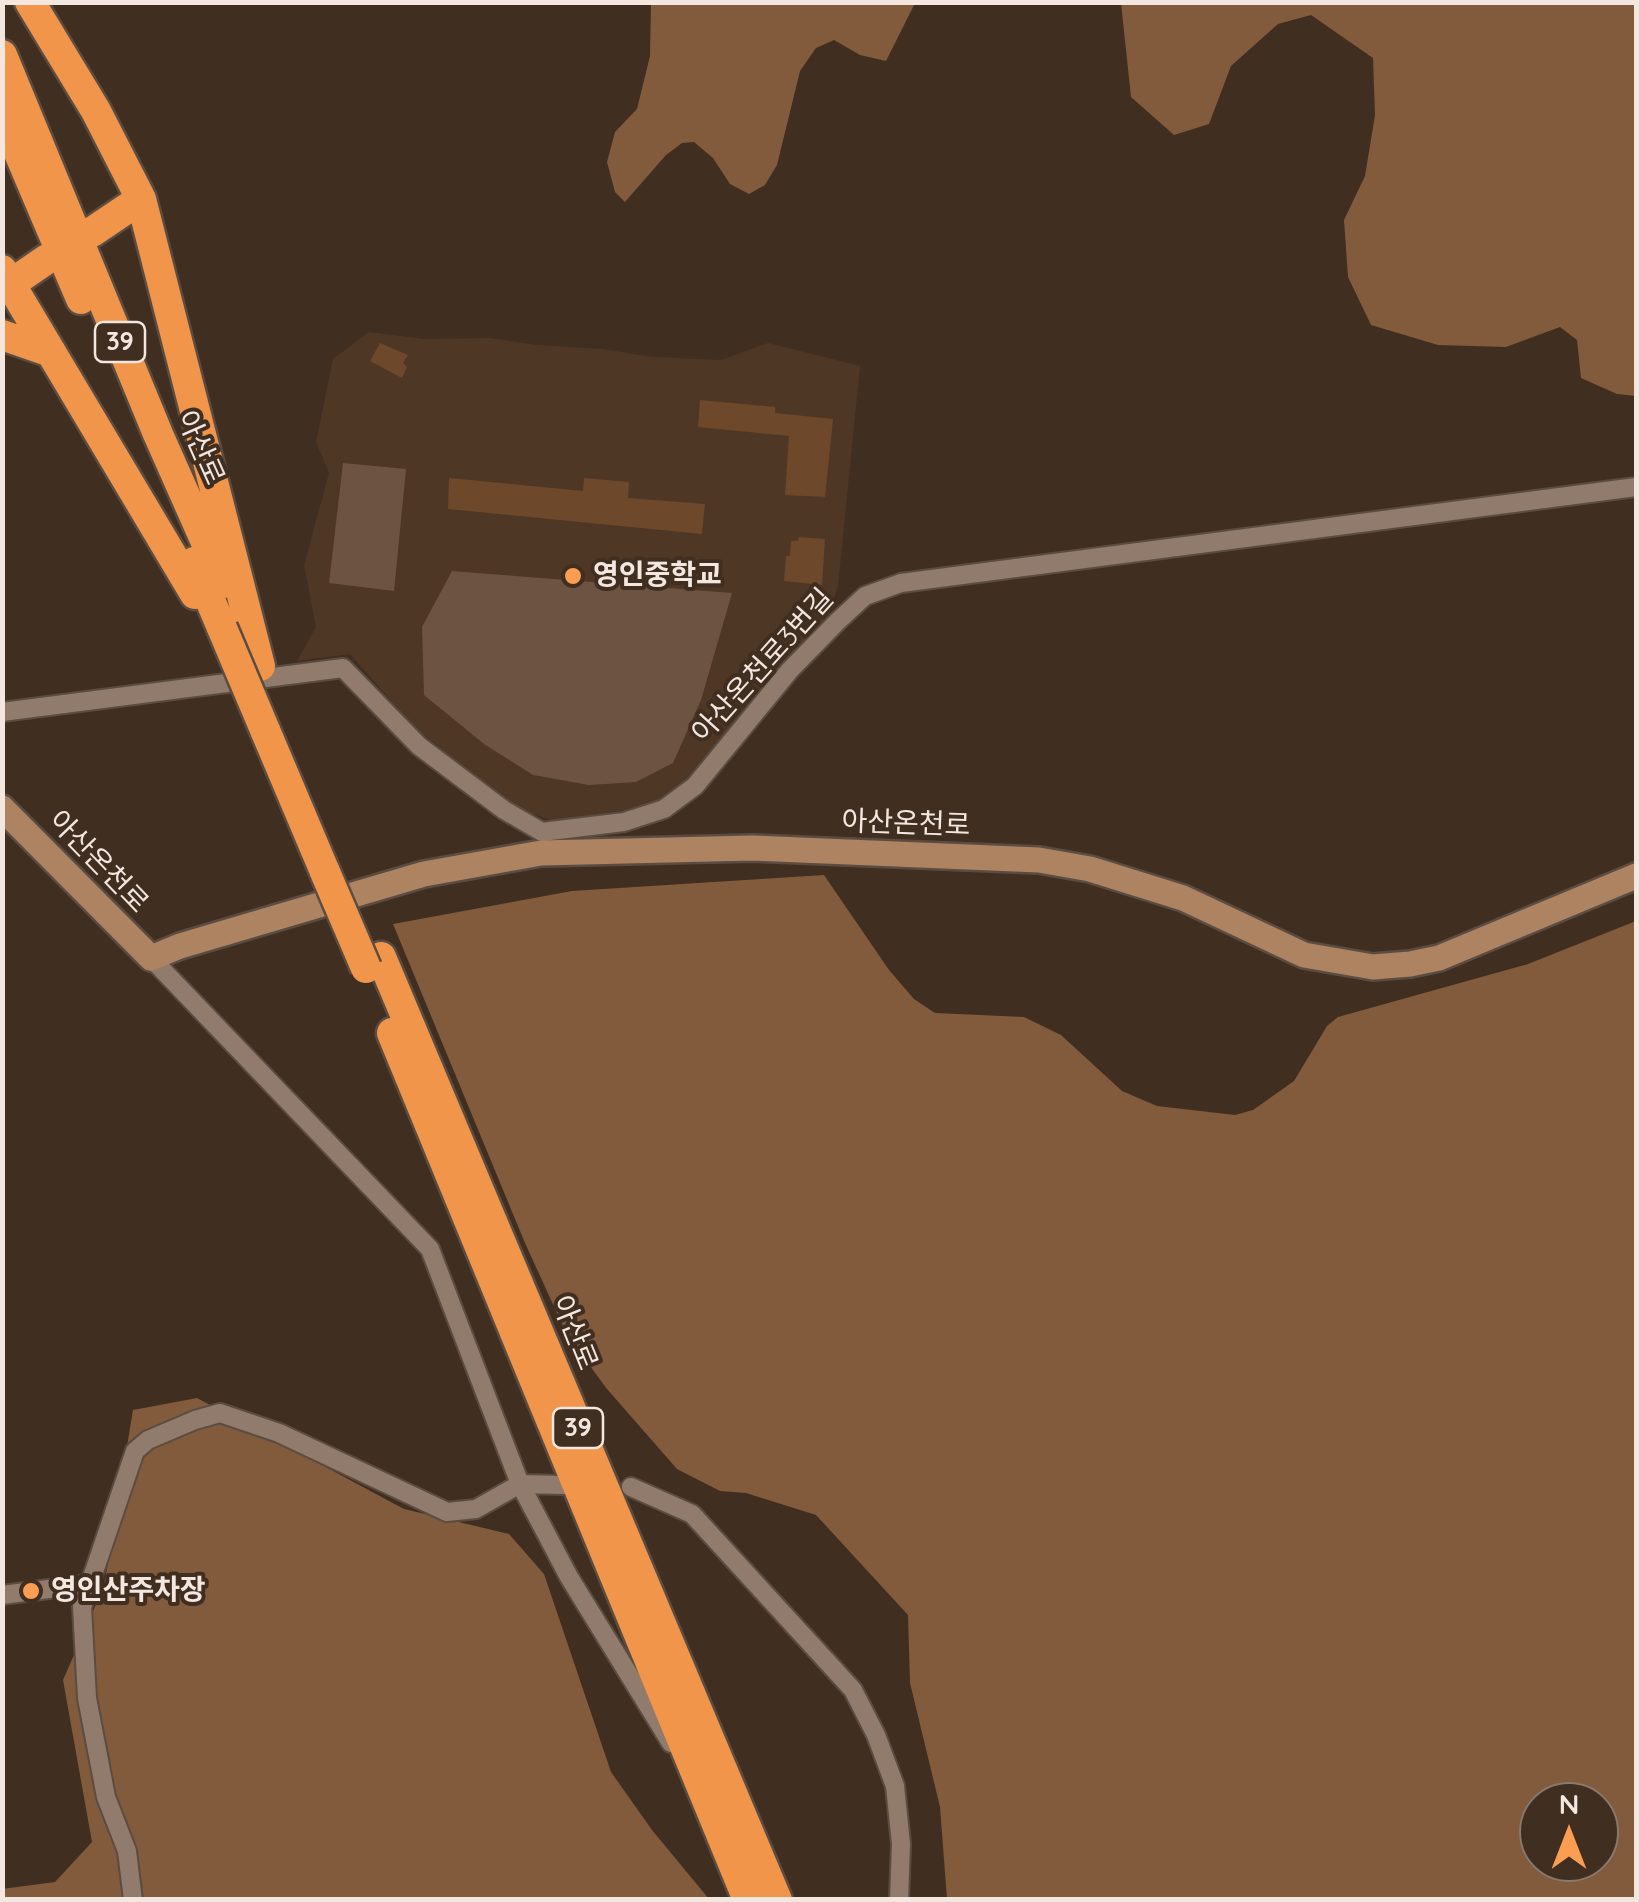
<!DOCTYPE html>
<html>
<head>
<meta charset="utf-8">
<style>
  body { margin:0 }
  #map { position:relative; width:1639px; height:1902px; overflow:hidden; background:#402e21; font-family:Quicksand,sans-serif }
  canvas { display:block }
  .frame { position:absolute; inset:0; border:5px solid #f3e7df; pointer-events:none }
  .north { position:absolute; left:1519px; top:1782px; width:100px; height:100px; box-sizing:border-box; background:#402e21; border:2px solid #88786d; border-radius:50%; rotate:0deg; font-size:28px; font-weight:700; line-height:40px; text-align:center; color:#f3e7df }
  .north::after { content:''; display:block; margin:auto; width:35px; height:45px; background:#fb9e51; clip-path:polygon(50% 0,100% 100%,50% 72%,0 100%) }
</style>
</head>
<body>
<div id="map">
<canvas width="1639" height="1902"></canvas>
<div class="frame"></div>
<div class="north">N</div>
</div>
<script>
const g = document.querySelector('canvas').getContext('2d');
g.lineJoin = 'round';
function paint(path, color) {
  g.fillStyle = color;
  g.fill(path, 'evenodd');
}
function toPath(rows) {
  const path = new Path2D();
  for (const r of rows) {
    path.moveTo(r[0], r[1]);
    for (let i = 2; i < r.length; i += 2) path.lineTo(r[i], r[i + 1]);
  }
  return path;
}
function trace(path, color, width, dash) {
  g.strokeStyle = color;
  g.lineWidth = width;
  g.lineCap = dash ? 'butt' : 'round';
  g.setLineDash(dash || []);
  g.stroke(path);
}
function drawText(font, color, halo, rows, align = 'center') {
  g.font = font + ' Quicksand,"Noto Sans KR",sans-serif';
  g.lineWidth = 8;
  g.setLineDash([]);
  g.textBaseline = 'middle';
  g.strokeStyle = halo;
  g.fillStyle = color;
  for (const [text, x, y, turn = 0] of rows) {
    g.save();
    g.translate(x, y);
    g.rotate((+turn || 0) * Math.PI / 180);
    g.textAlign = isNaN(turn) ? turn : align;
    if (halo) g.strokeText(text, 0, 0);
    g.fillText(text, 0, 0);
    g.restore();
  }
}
paint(toPath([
  [369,332,424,339,490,338,537,345,603,349,652,357,721,360,768,343,860,366,838,586,832,605,820,625,753,695,691,780,664,799,640,808,553,821,527,812,492,791,412,725,350,654,297,661,316,627,304,565,329,473,316,442,333,359]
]), '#4f3725');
paint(toPath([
  [343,463,406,469,394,591,329,583],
  [452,571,732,593,701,700,673,763,636,782,589,785,533,775,484,744,424,695,422,627]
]), '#6d5442');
paint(toPath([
  [651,3,651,2,915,3,886,61,860,55,834,40,816,48,800,71,777,165,765,185,749,194,730,184,713,158,694,142,682,143,666,155,625,202,615,192,607,162,615,132,637,109,650,56],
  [1121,3,1636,3,1636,396,1617,394,1581,378,1577,340,1560,327,1506,347,1438,345,1371,325,1348,277,1344,220,1365,176,1375,115,1373,58,1311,15,1278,24,1231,66,1209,124,1174,135,1131,97],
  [824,875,889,970,914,999,935,1013,1024,1017,1061,1035,1122,1091,1157,1106,1235,1115,1253,1110,1294,1081,1327,1026,1338,1017,1528,964,1636,921,1636,1899,947,1899,940,1807,910,1683,908,1615,816,1515,746,1493,720,1491,677,1469,607,1389,567,1335,525,1243,393,924,572,891],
  [1539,1802,1599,1802,1599,1862,1539,1862],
  [197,1398,404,1509,509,1534,544,1574,611,1772,652,1830,709,1899,3,1900,2,1889,55,1882,92,1842,63,1680,104,1586,133,1410]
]), '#825b3d');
paint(toPath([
  [380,343,408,355,403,363,407,367,402,378,370,361],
  [700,400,775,407,775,413,833,419,825,497,785,495,789,436,698,427],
  [449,478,583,491,584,478,629,482,628,498,705,504,702,534,448,509],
  [799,537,825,539,822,585,784,581,786,556,790,556,791,541,798,541]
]), '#6e482b');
const street = toPath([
  [2,712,343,668,419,746,504,810,542,832,624,822,664,809,695,786,790,670,838,621,865,596,901,583,1636,487],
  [151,958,430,1249,520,1484,569,1577,671,1743],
  [631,1487,692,1514,853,1690,876,1735,895,1786,901,1844,899,1900],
  [2,1595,88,1584],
  [133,1900,127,1851,106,1797,87,1698,82,1607,135,1451,148,1440,195,1420,220,1413,279,1433,447,1512,476,1509,520,1484,564,1485]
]);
const secondary = toPath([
  [2,808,151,958,180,946,424,874,541,853,753,848,1039,860,1090,869,1183,898,1304,955,1373,967,1410,964,1439,958,1636,876]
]);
const highway = toPath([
  [30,2,96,111,141,199,260,666],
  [2,55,158,434,224,583],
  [2,113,81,299],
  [92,232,141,199],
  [2,270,195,594],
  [2,290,47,259],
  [2,335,51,352],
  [194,562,222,628],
  [265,730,325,872],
  [381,957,777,1900],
  [392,1033,748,1900]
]);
trace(street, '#5b4c41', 22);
trace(secondary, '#5b4c41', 30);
trace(highway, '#5b4c41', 35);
trace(street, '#907b6c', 18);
trace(secondary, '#ad8362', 25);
trace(highway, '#f09549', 30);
const highwayBridge = toPath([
  [222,628,265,730],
  [325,872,366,968]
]);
trace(highwayBridge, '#5b4c41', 35, []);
trace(highwayBridge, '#f09549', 30);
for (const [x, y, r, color] of [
  [573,576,10,"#fb9e51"],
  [31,1591,10,"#fb9e51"]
]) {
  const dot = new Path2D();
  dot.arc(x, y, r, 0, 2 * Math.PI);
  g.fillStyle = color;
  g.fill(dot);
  trace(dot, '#402e21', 4);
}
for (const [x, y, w] of [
  [120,342,50],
  [578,1428,50]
]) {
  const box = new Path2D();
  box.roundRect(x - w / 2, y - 20, w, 40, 8);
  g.fillStyle = '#402e21';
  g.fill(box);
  trace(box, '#f3e7df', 2.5);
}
drawText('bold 25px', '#f3e7df', null, [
  ["39",120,342],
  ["39",578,1428]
]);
drawText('28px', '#f3e7df', '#402e21', [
  ["아산로",200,448,66],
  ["아산온천로3번길",763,666,-48],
  ["아산온천로",906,824,2],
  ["아산온천로",98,862,46],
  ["아산로",574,1333,68]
]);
drawText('bold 28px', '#f3e7df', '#402e21', [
  ["영인중학교",593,576],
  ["영인산주차장",51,1591]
], 'left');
</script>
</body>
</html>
